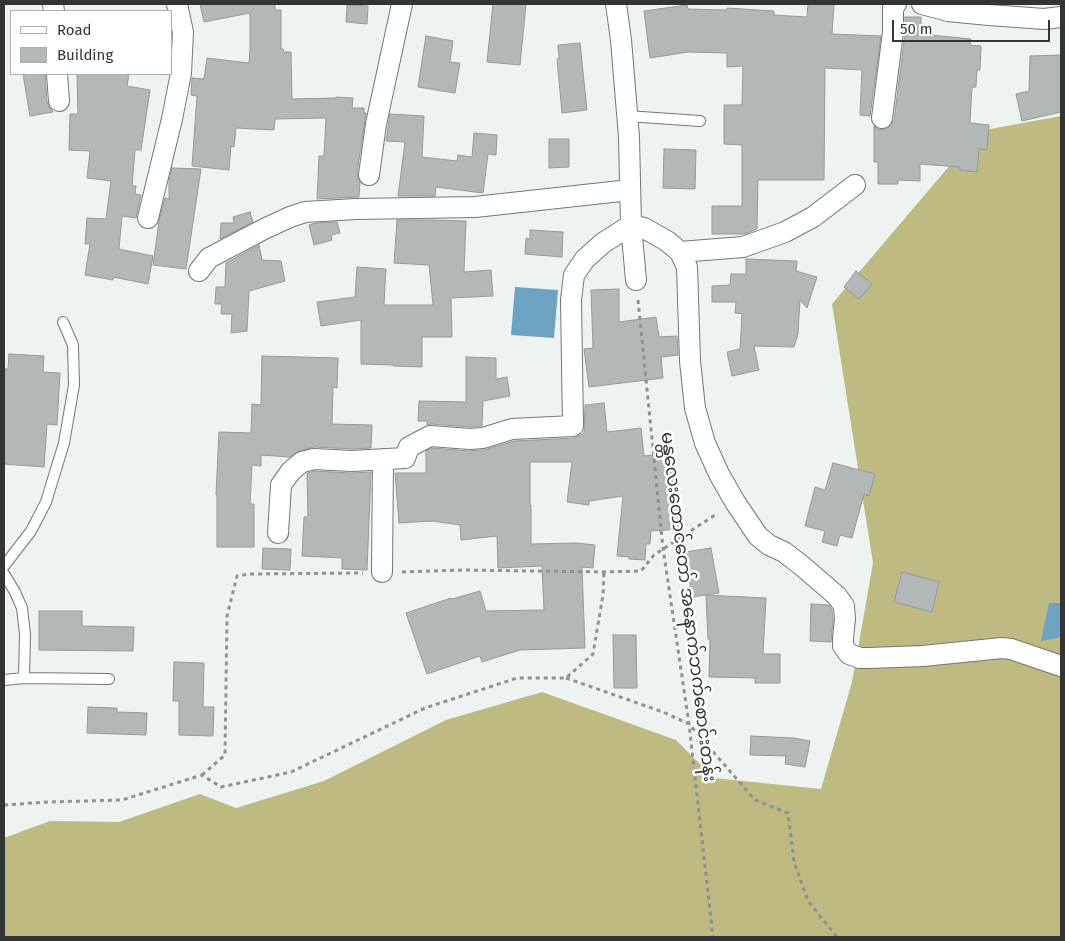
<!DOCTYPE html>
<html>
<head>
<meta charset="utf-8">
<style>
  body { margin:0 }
  #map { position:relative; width:1065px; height:941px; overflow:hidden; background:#edf3f1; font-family:"Fira Sans",sans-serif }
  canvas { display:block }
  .frame { position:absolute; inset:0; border:5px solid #323534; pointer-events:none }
  .legend { position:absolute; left:10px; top:10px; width:162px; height:65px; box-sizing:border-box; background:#fff; border:1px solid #adaeae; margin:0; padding:6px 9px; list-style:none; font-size:15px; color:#323534 }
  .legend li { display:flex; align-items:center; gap:10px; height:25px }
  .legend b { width:25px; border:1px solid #adaeae }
  .scale { position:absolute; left:892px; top:20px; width:158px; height:22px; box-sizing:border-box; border:2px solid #323534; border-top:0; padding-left:6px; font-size:15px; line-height:18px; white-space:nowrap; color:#323534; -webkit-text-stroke:4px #fff; paint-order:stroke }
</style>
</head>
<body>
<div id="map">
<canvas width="1065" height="941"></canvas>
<div class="frame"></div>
<ul class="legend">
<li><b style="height:6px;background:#fff"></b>Road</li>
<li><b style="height:14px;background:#b2b8b8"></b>Building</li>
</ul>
<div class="scale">50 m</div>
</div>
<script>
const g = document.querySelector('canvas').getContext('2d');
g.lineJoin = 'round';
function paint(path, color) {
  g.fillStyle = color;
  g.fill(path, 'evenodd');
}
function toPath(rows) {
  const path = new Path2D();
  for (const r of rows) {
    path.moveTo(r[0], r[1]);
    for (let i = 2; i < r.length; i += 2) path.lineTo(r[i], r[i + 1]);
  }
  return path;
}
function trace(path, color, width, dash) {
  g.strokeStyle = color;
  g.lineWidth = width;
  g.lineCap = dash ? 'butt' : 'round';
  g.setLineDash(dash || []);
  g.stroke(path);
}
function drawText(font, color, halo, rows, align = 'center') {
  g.font = font + ' "Fira Sans","Noto Sans Myanmar",sans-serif';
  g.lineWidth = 5;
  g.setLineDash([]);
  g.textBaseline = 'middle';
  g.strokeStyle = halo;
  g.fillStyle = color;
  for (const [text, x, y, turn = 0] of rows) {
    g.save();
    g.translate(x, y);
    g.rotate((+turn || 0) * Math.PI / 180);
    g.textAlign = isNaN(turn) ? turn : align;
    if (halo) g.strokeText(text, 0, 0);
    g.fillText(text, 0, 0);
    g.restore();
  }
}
paint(toPath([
  [1061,116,1061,937,4,937,4,838,50,821,119,822,200,794,236,808,324,781,446,720,542,692,676,740,714,778,821,789,852,682,873,563,832,304,979,131]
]), '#beba82');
paint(toPath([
  [515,287,558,290,554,338,511,335],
  [1049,603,1061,603,1061,636,1057,638,1041,641]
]), '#6ca2c2');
const building = toPath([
  [200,4,275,4,275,10,281,10,281,49,283,49,284,52,291,52,292,99,336,98,336,97,353,98,352,108,364,108,364,113,366,113,357,173,358,179,360,182,359,197,317,199,319,156,324,156,326,118,275,119,274,130,236,128,234,147,231,146,229,170,192,166,197,96,191,95,192,78,204,79,207,58,249,63,250,49,250,13,204,22,200,4],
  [493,4,526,4,520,65,487,62,493,4],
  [808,4,834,4,832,34,881,36,870,116,860,115,862,70,825,68,824,180,758,180,757,229,745,234,712,234,712,206,742,206,742,145,724,144,724,105,742,105,743,66,727,67,727,53,688,52,650,58,644,11,687,5,688,9,727,10,727,8,774,11,774,15,807,17,808,4],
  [347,5,368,6,367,24,346,22,347,5],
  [905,17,921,17,921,34,971,39,970,45,981,46,980,70,977,70,976,87,972,87,970,123,989,125,987,150,979,149,977,172,960,170,960,167,920,164,920,181,898,180,898,184,878,184,878,162,874,162,874,126,880,130,886,129,891,126,894,120,905,34,905,17],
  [426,36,453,41,450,62,460,63,455,93,418,87,426,36],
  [580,43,587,110,562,113,557,59,559,59,558,45,580,43],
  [1061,55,1061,112,1022,121,1016,94,1029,91,1030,56,1061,55],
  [23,74,45,74,47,102,49,107,53,112,30,116,23,74],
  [77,74,129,74,127,86,150,90,141,150,135,150,132,186,136,186,135,194,141,195,136,218,122,216,119,249,153,256,148,284,113,277,113,280,85,275,90,244,85,244,87,218,106,219,111,181,87,178,90,151,69,150,70,114,78,114,77,74],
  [390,114,424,116,422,157,457,161,458,155,472,157,474,133,497,135,496,155,488,154,483,193,436,187,435,196,398,196,405,142,386,141,390,114],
  [549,139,569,139,569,167,549,168,549,139],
  [664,149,696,150,695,189,663,188,664,149],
  [172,168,201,169,186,269,153,265,159,221,165,198,169,199,169,180,172,168],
  [250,212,253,222,220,239,221,223,234,223,233,217,250,212],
  [397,220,434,220,466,221,464,272,491,270,493,296,451,298,452,337,422,337,422,367,393,366,393,365,361,364,361,320,321,326,317,302,355,297,357,267,386,269,384,305,433,305,429,265,394,263,397,220],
  [337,222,340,233,331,235,332,240,314,245,309,225,316,223,337,222],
  [530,230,563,232,562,257,525,254,526,238,530,239,530,230],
  [259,245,262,260,281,261,285,281,249,291,247,331,231,333,232,314,221,314,222,304,215,304,216,287,225,287,226,263,259,245],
  [746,259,797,261,796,271,817,277,807,308,800,300,798,334,794,347,754,346,759,370,732,376,727,352,740,349,742,314,735,313,736,302,712,302,712,286,730,285,731,274,746,274,746,259],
  [856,271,872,284,859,299,844,287,856,271],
  [619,289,619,322,656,317,659,337,677,336,678,355,661,357,663,378,589,387,584,349,593,348,591,290,619,289],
  [9,354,44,356,43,372,60,373,57,425,47,424,44,467,4,464,4,369,8,369,9,354],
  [262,356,338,358,337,388,333,387,332,424,372,425,371,448,352,449,314,447,299,451,290,457,261,455,261,466,252,465,250,504,254,504,254,547,217,547,217,495,216,495,219,432,251,433,252,404,261,405,262,356],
  [466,357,496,358,496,379,507,377,510,396,483,401,482,426,481,426,470,427,431,424,427,425,427,421,418,421,419,401,466,402,466,357],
  [604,403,607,432,641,428,644,456,672,453,679,529,651,531,650,544,646,544,645,560,629,559,629,557,617,556,623,496,589,501,589,505,567,502,572,462,530,462,530,505,531,505,531,544,576,543,595,545,593,568,582,567,585,648,520,650,482,662,480,656,427,674,406,613,451,598,452,599,480,591,486,611,544,610,542,566,498,568,497,536,461,540,460,525,432,521,399,523,395,473,426,473,426,451,432,448,469,451,484,450,514,441,574,438,579,436,584,433,585,405,604,403],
  [833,463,875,474,869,496,864,494,852,538,840,535,837,546,822,542,825,531,805,526,815,487,825,490,833,463],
  [315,471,351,473,371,472,367,570,342,569,342,558,302,556,304,517,308,517,307,473,315,471],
  [263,548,291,549,290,570,262,569,263,548],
  [711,548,719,593,692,597,685,552,711,548],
  [902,572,939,582,932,612,894,602,902,572],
  [706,595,766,598,763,654,780,654,780,683,755,683,755,678,709,677,710,639,708,639,706,595],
  [811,604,829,605,832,610,833,619,831,642,810,641,811,604],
  [39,611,82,611,82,626,134,627,133,651,39,650,39,611],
  [613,635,636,635,637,688,614,688,613,635],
  [174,662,204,663,203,707,214,707,213,736,179,735,179,701,173,701,174,662],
  [88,707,117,708,117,712,147,713,146,735,87,733,88,707],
  [751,736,794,738,810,741,805,767,785,764,786,756,750,755,751,736]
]);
paint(building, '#b2b8b8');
trace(building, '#949a9b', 1);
const service = toPath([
  [627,116,700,121],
  [4,566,31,531,46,502,64,443,74,385,73,345,63,322],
  [4,574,15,592,22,608,25,634,24,678],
  [4,680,24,678,109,679]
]);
const minor = toPath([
  [53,4,54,11],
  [616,4,621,40,629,137,631,225,636,280],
  [922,4,948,11,989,15,1044,19,1061,17],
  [57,74,59,101],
  [882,118,893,32,893,8,896,4],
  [369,175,376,124,402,4],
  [148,218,172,119,181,73,183,32,177,4],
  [680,252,743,247,785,232,813,217,855,185],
  [199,271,209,258,264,229,290,217,305,212,356,209,475,207,630,190],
  [278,533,281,485,291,471,302,462,314,459,352,461,405,458,409,447,430,436,470,439,483,438,512,429,573,426,571,300,574,275,585,259,603,243,631,225,644,228,667,241,680,252,687,267,690,361,695,408,705,443,719,474,735,502,758,536,769,545,784,552,801,565,837,596,844,606,845,619,843,638,843,646,849,654,860,658,869,658,923,656,1002,648,1011,649,1061,666],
  [382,572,383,459]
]);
trace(service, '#727775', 12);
trace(minor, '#727775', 22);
trace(toPath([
  [638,300,663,548,689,724,713,937],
  [402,572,462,570,604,572,641,571,654,555,718,513],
  [566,678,663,712,689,724,755,800,788,813,794,862,808,901,837,937],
  [202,775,225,755,227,616,237,576,249,574,363,573],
  [4,805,48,802,122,800,202,775,221,787,291,772,425,708,517,678,566,678,593,654,603,595,604,572]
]), '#8e9391', 3, [4, 4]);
trace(service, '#fff', 10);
trace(minor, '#fff', 20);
drawText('18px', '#323534', '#fff', [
  ["မန္တလေးတောင်တော် အနောက်ဘက်စောင်းတန်း",688,607,83]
]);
</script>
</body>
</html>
